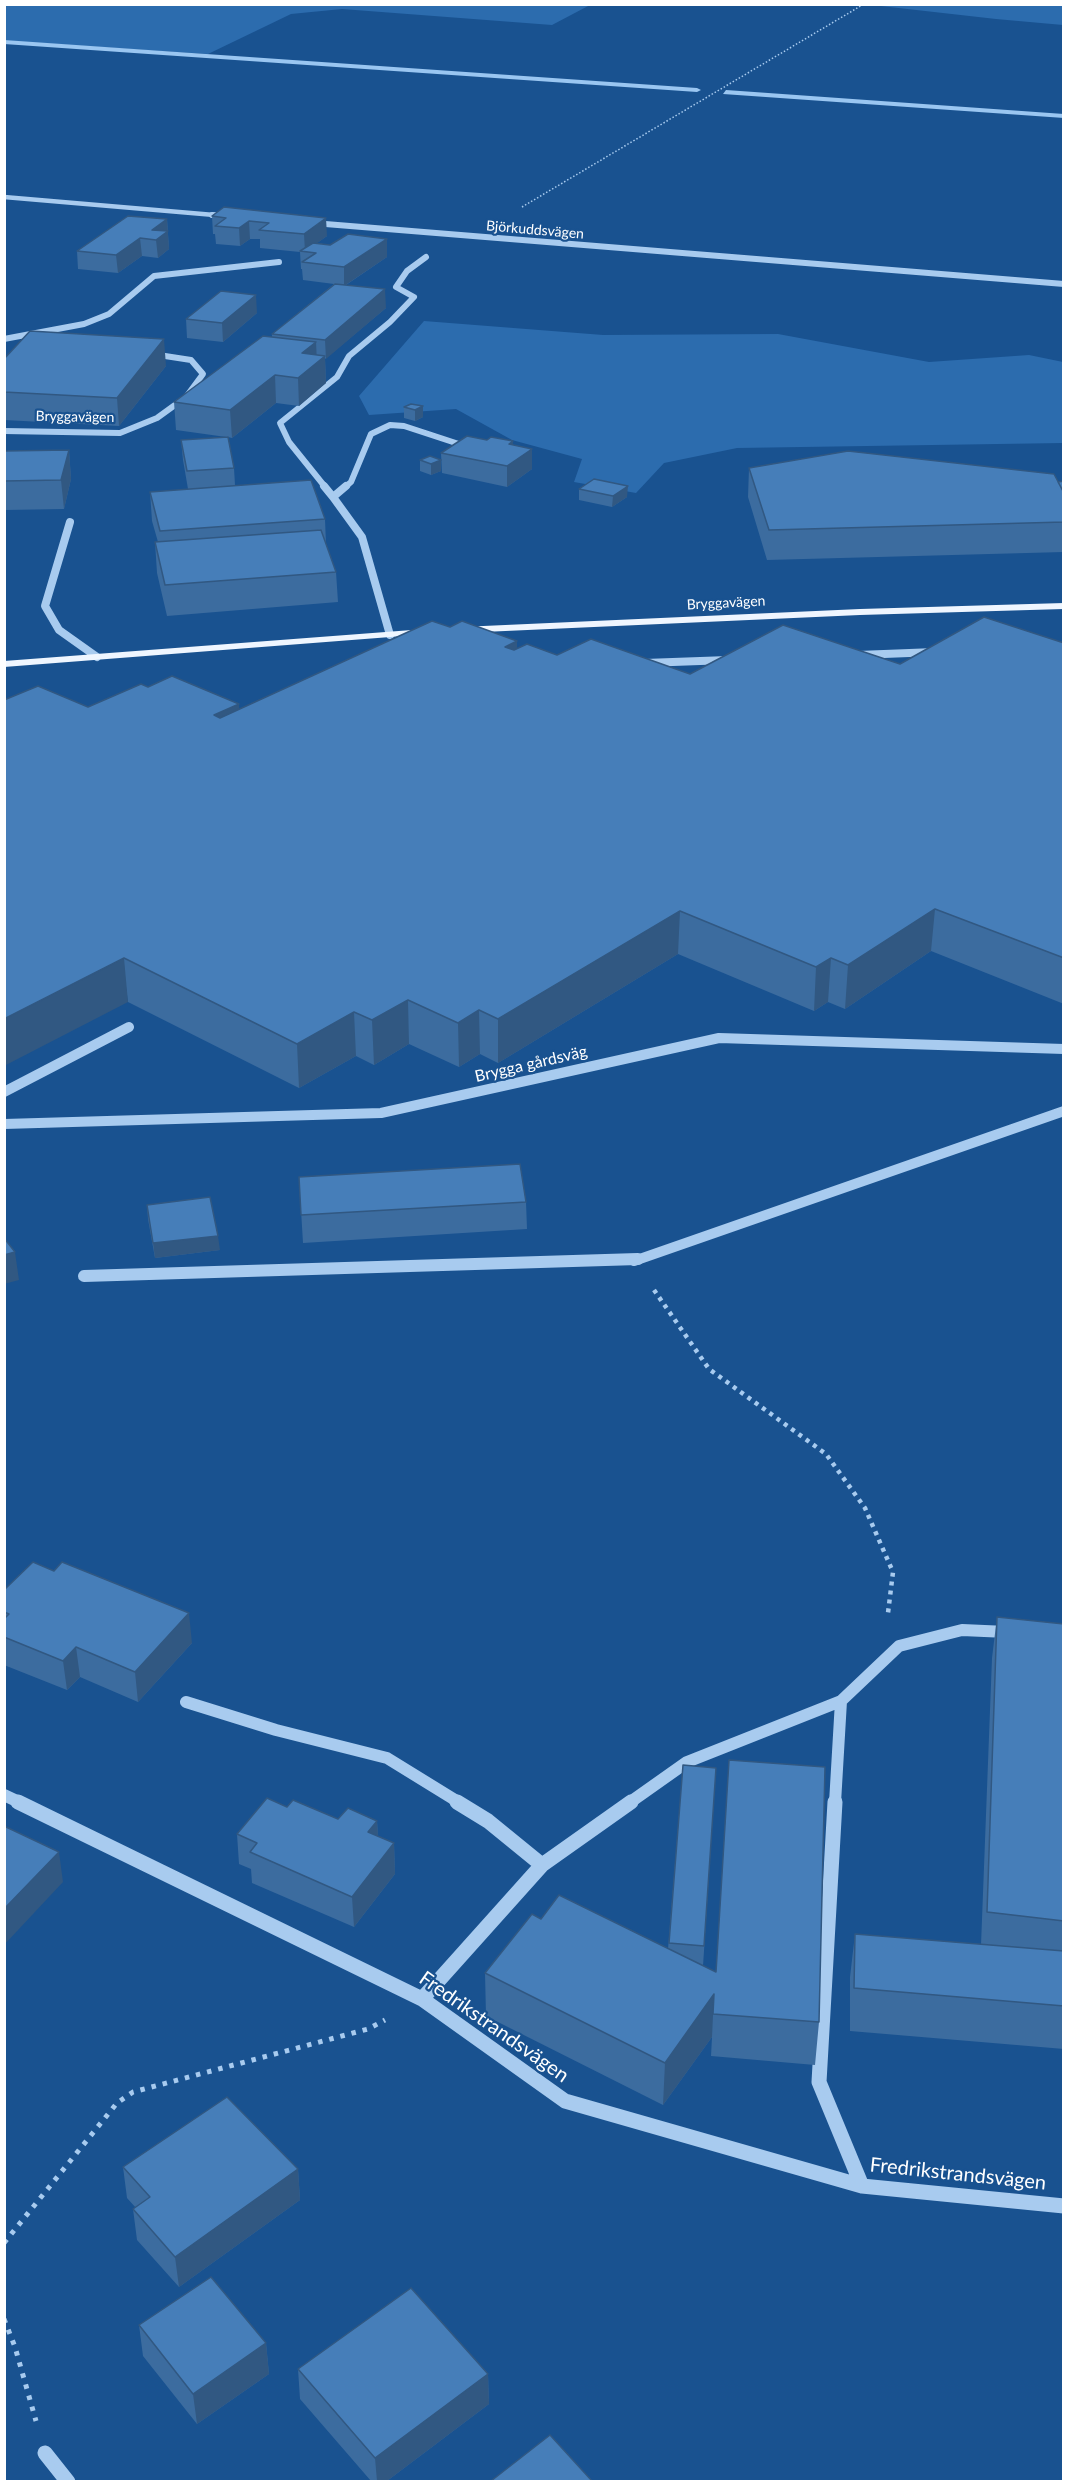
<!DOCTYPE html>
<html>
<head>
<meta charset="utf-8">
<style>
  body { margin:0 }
  #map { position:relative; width:1068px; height:2486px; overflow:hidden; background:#195290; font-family:Lato,sans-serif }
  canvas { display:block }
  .frame { position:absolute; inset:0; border:6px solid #fff; pointer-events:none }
</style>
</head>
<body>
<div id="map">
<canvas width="1068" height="2486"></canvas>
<div class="frame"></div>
</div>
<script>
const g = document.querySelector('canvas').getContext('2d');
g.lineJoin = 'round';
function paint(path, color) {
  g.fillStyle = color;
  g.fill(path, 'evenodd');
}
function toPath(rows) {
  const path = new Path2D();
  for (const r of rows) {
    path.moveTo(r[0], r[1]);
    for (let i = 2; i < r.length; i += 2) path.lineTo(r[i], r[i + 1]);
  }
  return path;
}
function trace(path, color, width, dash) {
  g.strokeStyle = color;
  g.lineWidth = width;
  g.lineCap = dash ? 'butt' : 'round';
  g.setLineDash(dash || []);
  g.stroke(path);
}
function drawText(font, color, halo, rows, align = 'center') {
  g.font = font + ' Lato,sans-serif';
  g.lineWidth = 4.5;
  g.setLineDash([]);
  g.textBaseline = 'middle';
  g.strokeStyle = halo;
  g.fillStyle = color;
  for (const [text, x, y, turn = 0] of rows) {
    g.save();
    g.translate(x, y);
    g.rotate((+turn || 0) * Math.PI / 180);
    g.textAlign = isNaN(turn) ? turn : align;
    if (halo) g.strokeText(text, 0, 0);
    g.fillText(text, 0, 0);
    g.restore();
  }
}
paint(toPath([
  [4,5,5,4,590,5,552,25,342,9,291,14,208,54,5,41],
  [872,5,1063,5,1063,25,996,19],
  [424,321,603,335,778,334,929,362,1029,355,1063,362,1063,443,737,448,664,463,636,493,574,482,582,459,512,440,456,409,369,415,359,396]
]), '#2c6cae');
paint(toPath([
  [4,40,697,88,701,90,697,92,4,44,4,40],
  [726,90,1064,114,1064,118,723,94,726,90]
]), '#9ac6f1');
trace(toPath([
  [522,207,864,4]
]), '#a8cbef', 1.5, [1.5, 2]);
trace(toPath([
  [654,1290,709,1369,826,1454,865,1508,893,1572,888,1613]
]), '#a8cbef', 4.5, [4, 5]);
trace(toPath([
  [4,2243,117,2103,133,2092,368,2029,385,2020],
  [4,2319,15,2347,36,2421]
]), '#a8cbef', 5, [4.5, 7]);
trace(toPath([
  [4,197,226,216]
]), '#a8cbef', 4.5);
trace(toPath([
  [212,215,226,216],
  [313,223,1064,284],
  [4,339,84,324,109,314,154,276,279,262],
  [4,431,120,433,157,418,186,397,203,374,191,360,152,354],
  [326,488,289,442,280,423,337,377,349,356,390,322,414,297,396,287,407,271,426,257],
  [344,488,351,482,371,434,390,425,404,426,468,447]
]), '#a8cbef', 6);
trace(toPath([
  [324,486,333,497],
  [346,486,333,497,362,537,390,635],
  [70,522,45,606,59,630,97,657],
  [858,655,935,652],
  [645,663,728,660]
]), '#a8cbef', 8);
trace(toPath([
  [4,1092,129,1027],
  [4,1124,381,1113,719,1038,1064,1049],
  [634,1261,1064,1111]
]), '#a8cbef', 10);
trace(toPath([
  [84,1276,638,1259],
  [186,1702,276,1730,387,1758,460,1803],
  [4,1795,21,1803],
  [629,1803,687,1762,841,1701,899,1646,962,1630,1007,1632],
  [835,1803,841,1701]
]), '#a8cbef', 12);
trace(toPath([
  [18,1802,422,1999,565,2101,862,2186,1064,2206],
  [457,1802,488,1821,542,1865],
  [835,1802,819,2082,862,2186],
  [422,1999,542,1865,631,1802],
  [45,2453,68,2482]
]), '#a8cbef', 15);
paint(toPath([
  [1064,603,1064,609,860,615,461,633,456,630,461,627,860,609,1064,603],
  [425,629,429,630,429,634,4,667,4,661,425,629]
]), '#eff6ff');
paint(toPath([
  [224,207,327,236,317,243,330,245,387,239,387,257,346,285,386,308,325,359,326,383,299,406,276,403,232,438,228,437,234,468,235,485,325,519,326,544,336,572,338,602,167,616,157,573,155,542,158,542,152,521,150,492,188,489,183,460,181,440,226,437,176,430,174,402,272,337,272,334,334,284,303,280,302,269,301,269,300,252,260,248,260,239,250,239,240,246,216,244,215,234,213,234,212,216],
  [167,219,169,249,158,258,142,256,118,273,78,269,77,251],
  [257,313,223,342,187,338,186,319],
  [4,359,166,366,119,426,4,420],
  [423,406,423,417,415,421,404,418,404,407],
  [513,445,532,469,507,487,442,473,441,453],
  [69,450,71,479,64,509,5,510,6,522,4,527,4,451],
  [430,456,441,471,431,475,420,471,420,460],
  [749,468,1058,482,1064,481,1064,552,767,560,748,497],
  [579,489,627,497,612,507,579,500],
  [1064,643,1064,1004,931,951,845,1009,828,1002,814,1011,678,954,498,1063,480,1054,459,1067,409,1044,374,1065,356,1056,299,1088,128,1002,88,707,148,687,239,709,517,649,690,674,900,664],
  [299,1177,526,1202,527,1229,303,1243],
  [147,1205,220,1250,155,1258,148,1219],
  [4,1590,192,1643,138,1702,80,1677,67,1690,4,1665],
  [997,1617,1064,1624,1064,2049,850,2031,850,1977,855,1934,981,1945,992,1658],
  [683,1765,716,1768,703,1966,819,2022,815,2065,711,2056,712,2037,663,2105,486,2016,485,1973,541,1919,668,1949],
  [287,1807,338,1819,377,1821,378,1837,394,1843,395,1874,354,1927,252,1883,251,1869,239,1864,237,1834],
  [123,2167,298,2169,300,2200,179,2287,137,2240,133,2209,136,2208,127,2198],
  [139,2325,266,2343,269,2374,197,2424,143,2356],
  [298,2369,488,2374,489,2404,387,2481,371,2481,300,2399]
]), '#3c6c9f');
paint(toPath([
  [326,218,327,236,305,252,304,234],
  [167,219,169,249,158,258,156,240,152,230],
  [249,221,250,239,240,246,239,228],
  [140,238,142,256,118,273,116,255],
  [387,239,387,257,344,286,344,267],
  [385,289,386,308,326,359,325,340],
  [256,295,257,313,223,342,222,323],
  [164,339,166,366,119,426,117,398],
  [316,342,317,363,325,356,326,383,299,406,298,378,302,353],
  [275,375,276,403,232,438,230,410],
  [423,406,423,417,415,421,415,410],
  [513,441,513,462,532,449,532,469,507,487,507,466,509,444],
  [69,450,71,479,64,509,61,480],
  [441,460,441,471,431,475,431,464],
  [628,486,627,497,612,507,613,496],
  [517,641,517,680,505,647],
  [239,704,241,744,214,715],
  [935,909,931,951,845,1009,848,965],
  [680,911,678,954,498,1063,498,1019],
  [124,958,128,1002,4,1066,4,1019],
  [831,958,828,1002,814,1011,816,967],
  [408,1000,409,1044,374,1065,372,1020],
  [479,1010,480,1054,459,1067,458,1023],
  [354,1012,356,1056,299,1088,297,1044],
  [218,1236,220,1250,155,1258,153,1243],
  [15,1252,19,1280,4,1284,4,1255],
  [189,1613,192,1643,138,1702,135,1672],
  [76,1647,80,1677,67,1690,63,1661],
  [377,1821,379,1851,368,1832],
  [394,1843,395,1874,354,1927,352,1897],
  [59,1852,63,1882,4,1945,4,1909],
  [714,1994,712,2037,663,2105,665,2063],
  [298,2169,300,2200,179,2287,175,2257],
  [266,2343,269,2374,197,2424,193,2394],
  [488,2374,489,2404,387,2481,377,2481,375,2458]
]), '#315882');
const building = toPath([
  [224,207,326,218,304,234,259,230,269,223,249,221,239,228,215,226,226,218,212,216,224,207],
  [128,216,167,219,152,230,168,231,156,240,140,238,116,255,77,251,128,216],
  [348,234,387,239,344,267,302,262,316,253,300,251,313,243,330,245,348,234],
  [335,284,385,289,325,340,272,334,335,284],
  [221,291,256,295,222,323,186,319,221,291],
  [30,331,164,339,117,398,4,392,4,359,30,331],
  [263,336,316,342,302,353,325,356,298,378,275,375,230,410,174,402,263,336],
  [411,404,423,406,415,410,404,407,411,404],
  [467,436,487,440,491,437,513,441,509,444,532,449,507,466,441,453,467,436],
  [228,437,234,468,187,471,181,440,228,437],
  [69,450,61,480,4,481,4,451,69,450],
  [848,451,1054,474,1064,493,1064,522,769,530,749,468,848,451],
  [430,456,441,460,431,464,420,460,430,456],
  [594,479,628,486,613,496,579,489,594,479],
  [311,480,325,519,160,531,150,492,311,480],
  [1064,481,1064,493,1058,482,1064,481],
  [321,530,336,572,165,585,155,542,321,530],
  [984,617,1064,643,1064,958,935,909,848,965,831,958,816,967,680,911,498,1019,479,1010,458,1023,408,1000,372,1020,354,1012,297,1044,124,958,4,1019,4,700,38,686,88,707,141,684,148,687,172,676,239,704,214,715,220,718,432,621,450,627,462,621,517,641,505,647,514,650,527,644,557,655,591,639,690,674,783,625,900,664,984,617],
  [520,1164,526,1202,301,1215,299,1177,520,1164],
  [210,1197,218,1236,153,1243,147,1205,210,1197],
  [4,1238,15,1252,4,1255,4,1238],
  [33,1562,54,1571,62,1562,189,1613,135,1672,76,1647,63,1661,4,1637,4,1619,9,1614,4,1612,4,1590,33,1562],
  [997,1617,1064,1624,1064,1921,987,1912,997,1617],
  [729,1760,825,1767,819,2022,713,2014,714,1994,665,2063,485,1973,532,1914,541,1919,559,1895,716,1972,729,1760],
  [683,1765,716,1768,704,1946,669,1943,683,1765],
  [267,1798,287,1807,293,1800,338,1819,348,1808,377,1821,368,1832,394,1843,352,1897,250,1852,257,1843,237,1834,267,1798],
  [4,1826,59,1852,4,1909,4,1826],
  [855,1934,1064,1951,1064,2006,854,1988,855,1934],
  [227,2097,298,2169,175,2257,133,2209,150,2197,123,2167,227,2097],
  [211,2277,266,2343,193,2394,139,2325,211,2277],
  [411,2288,488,2374,375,2458,298,2369,411,2288],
  [550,2435,592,2481,491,2481,550,2435]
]);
paint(building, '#467eb9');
trace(building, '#315882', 1.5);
drawText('14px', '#fff', '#195290', [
  ["Björkuddsvägen",535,230,5],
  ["Bryggavägen",75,417,1],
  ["Bryggavägen",726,603,-3]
]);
drawText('16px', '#fff', '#195290', [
  ["Brygga gårdsväg",531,1064,-13]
]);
drawText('20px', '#fff', '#195290', [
  ["Fredrikstrandsvägen",494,2027,35],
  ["Fredrikstrandsvägen",958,2174,6]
]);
</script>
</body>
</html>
